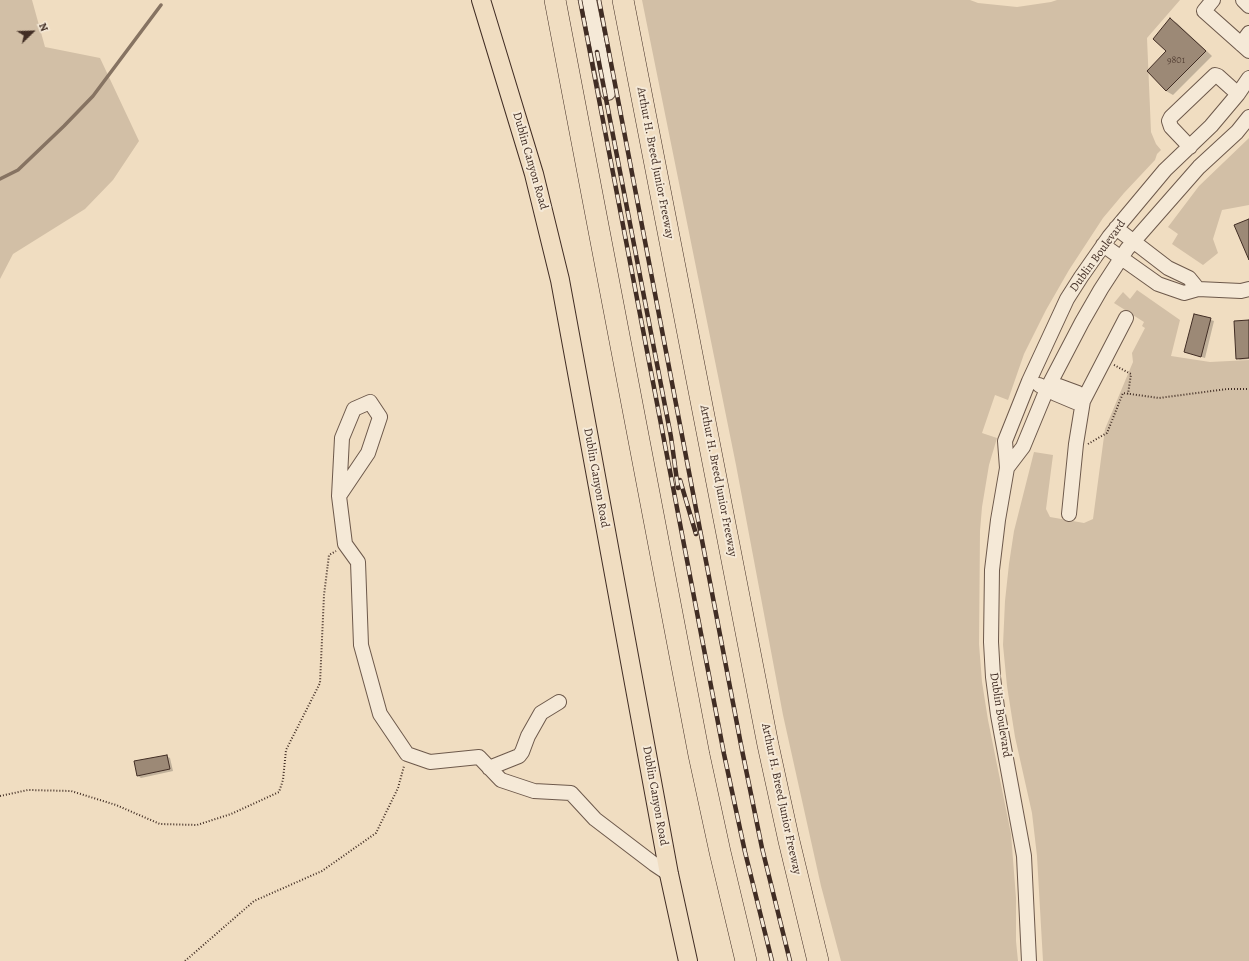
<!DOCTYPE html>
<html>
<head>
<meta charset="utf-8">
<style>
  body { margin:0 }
  #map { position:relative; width:1249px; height:961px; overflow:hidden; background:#f0ddc1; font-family:Alegreya,serif }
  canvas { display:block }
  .north { position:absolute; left:12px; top:12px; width:40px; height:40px; -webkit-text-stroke:3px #f5e9d7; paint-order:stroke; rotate:67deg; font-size:11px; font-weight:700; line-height:16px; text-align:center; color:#412d24 }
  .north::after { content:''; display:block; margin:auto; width:14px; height:18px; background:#412d24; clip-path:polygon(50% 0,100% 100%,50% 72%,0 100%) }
</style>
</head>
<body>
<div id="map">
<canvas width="1249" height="961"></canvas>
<div class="north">N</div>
</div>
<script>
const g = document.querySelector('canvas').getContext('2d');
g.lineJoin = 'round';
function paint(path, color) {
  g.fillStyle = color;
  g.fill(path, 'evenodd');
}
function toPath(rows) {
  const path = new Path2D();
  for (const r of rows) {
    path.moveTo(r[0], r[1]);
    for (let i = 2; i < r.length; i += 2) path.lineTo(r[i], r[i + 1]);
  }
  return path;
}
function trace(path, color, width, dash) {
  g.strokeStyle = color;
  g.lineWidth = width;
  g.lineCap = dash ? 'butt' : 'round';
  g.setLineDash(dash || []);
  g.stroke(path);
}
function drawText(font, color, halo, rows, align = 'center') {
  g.font = font + ' Alegreya,serif';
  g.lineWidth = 4;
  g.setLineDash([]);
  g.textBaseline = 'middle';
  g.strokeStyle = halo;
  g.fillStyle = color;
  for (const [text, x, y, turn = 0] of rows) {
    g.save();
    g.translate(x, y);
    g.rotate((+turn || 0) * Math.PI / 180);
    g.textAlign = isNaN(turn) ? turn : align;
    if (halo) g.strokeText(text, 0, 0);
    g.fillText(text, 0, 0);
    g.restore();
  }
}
paint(toPath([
  [0,0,32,0,45,47,100,58,139,141,113,180,85,209,13,254,0,279],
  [642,0,970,0,978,3,1017,7,1051,2,1057,0,1180,0,1147,38,1151,132,1156,144,1161,150,1157,154,1155,160,1124,193,1103,218,1069,270,1046,310,1024,354,1008,400,995,395,982,433,997,438,989,465,982,507,980,531,979,644,982,682,988,720,1011,834,1016,898,1016,941,1018,961,841,961,821,886,783,715,736,465],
  [1249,138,1249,205,1222,210,1213,239,1218,253,1203,265,1172,244,1178,234,1168,227,1199,186],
  [1137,290,1180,320,1171,356,1210,362,1249,360,1249,961,1043,961,1037,856,1032,813,1015,737,1007,686,1003,645,1005,601,1009,564,1014,531,1034,452,1053,455,1046,509,1050,517,1084,523,1093,519,1105,429,1133,362,1132,353,1145,328,1142,326,1144,322,1114,303,1123,292,1130,299]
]), '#d2bfa6');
paint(toPath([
  [1170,19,1177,23,1212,56,1173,95,1166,91,1167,51],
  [1195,315,1214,321,1205,358,1185,352],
  [1249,321,1249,359,1240,360,1237,358],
  [166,756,170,758,173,771,141,778,138,776]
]), '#0003');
trace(toPath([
  [0,179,18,170,64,126,93,96,161,5]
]), '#867362', 3.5);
const building = toPath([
  [1170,18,1206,51,1166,91,1147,71,1166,51,1153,39,1170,18],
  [1249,219,1249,260,1234,225,1249,219],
  [1194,314,1211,318,1201,357,1184,352,1194,314],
  [1249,320,1249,358,1236,359,1234,321,1249,320],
  [167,755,170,769,137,776,134,761,167,755]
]);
paint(building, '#9c8976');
trace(building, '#412d24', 1);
const minor = toPath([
  [589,0,608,93],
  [1213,0,1204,11,1249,51],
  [1243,0,1249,6],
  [1241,44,1249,33],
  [1190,147,1171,127,1169,121,1171,117,1215,75,1218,76,1238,94],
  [1116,228,1168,268,1189,278,1198,289],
  [1103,245,1158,284,1184,293,1198,289,1241,291,1249,289],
  [1039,385,1056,394,1075,402,1083,401,1078,393,1059,386,1047,389],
  [1007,468,1023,447,1047,389,1082,322,1101,289,1127,249,1199,167,1237,132,1249,117],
  [339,496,342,438,354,409,370,402,380,417,368,453,339,496,345,544,358,562,361,645,380,714,407,754,430,762,479,757,501,780,534,791,571,793,595,819,654,864,669,874],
  [1069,514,1076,444,1083,401,1126,318],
  [489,768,519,756,522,752,528,736,541,713,559,702],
  [1029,961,1024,856,998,715,993,677,991,642,992,570,998,520,1007,468,1005,441,1029,381,1067,299,1081,277,1109,237,1165,170,1211,126,1238,94,1249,78]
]);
const major = toPath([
  [481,0,534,174,560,280,669,874,688,961]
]);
const highway = toPath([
  [555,0,699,755,720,852,746,961],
  [623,0,768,745,789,841,818,961]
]);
trace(minor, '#6d594b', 16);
trace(major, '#412d24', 20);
trace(highway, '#412d24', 22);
trace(toPath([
  [1114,365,1131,374,1128,394],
  [1088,444,1107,433,1123,393,1159,398,1227,389,1249,389],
  [0,796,28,790,71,791,116,805,160,824,197,825,231,814,279,792,283,780,286,750,320,683,324,595,329,555,336,551],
  [185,961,254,901,322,871,376,833,398,788,404,766]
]), '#412d24', 2, [1, 2]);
trace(minor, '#f5e9d7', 14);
trace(major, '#f0ddc1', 18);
trace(highway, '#f0ddc1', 21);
const rail = toPath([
  [580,0,724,754,745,852,772,961],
  [599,0,742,750,762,848,790,961],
  [597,52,671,437,678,488],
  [680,480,696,534]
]);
trace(rail, '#412d24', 4.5);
trace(rail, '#f5e9d7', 3, [9]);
drawText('10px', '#584438', null, [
  ["9801",1176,61]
]);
drawText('12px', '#412d24', '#f5e9d7', [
  ["Dublin Canyon Road",530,161,74],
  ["Arthur H. Breed Junior Freeway",655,163,79],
  ["Dublin Boulevard",1098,256,-54],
  ["Dublin Canyon Road",596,478,80],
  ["Arthur H. Breed Junior Freeway",718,481,79],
  ["Dublin Boulevard",1000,715,81],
  ["Dublin Canyon Road",655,796,80],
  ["Arthur H. Breed Junior Freeway",781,799,78]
]);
</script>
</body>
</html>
